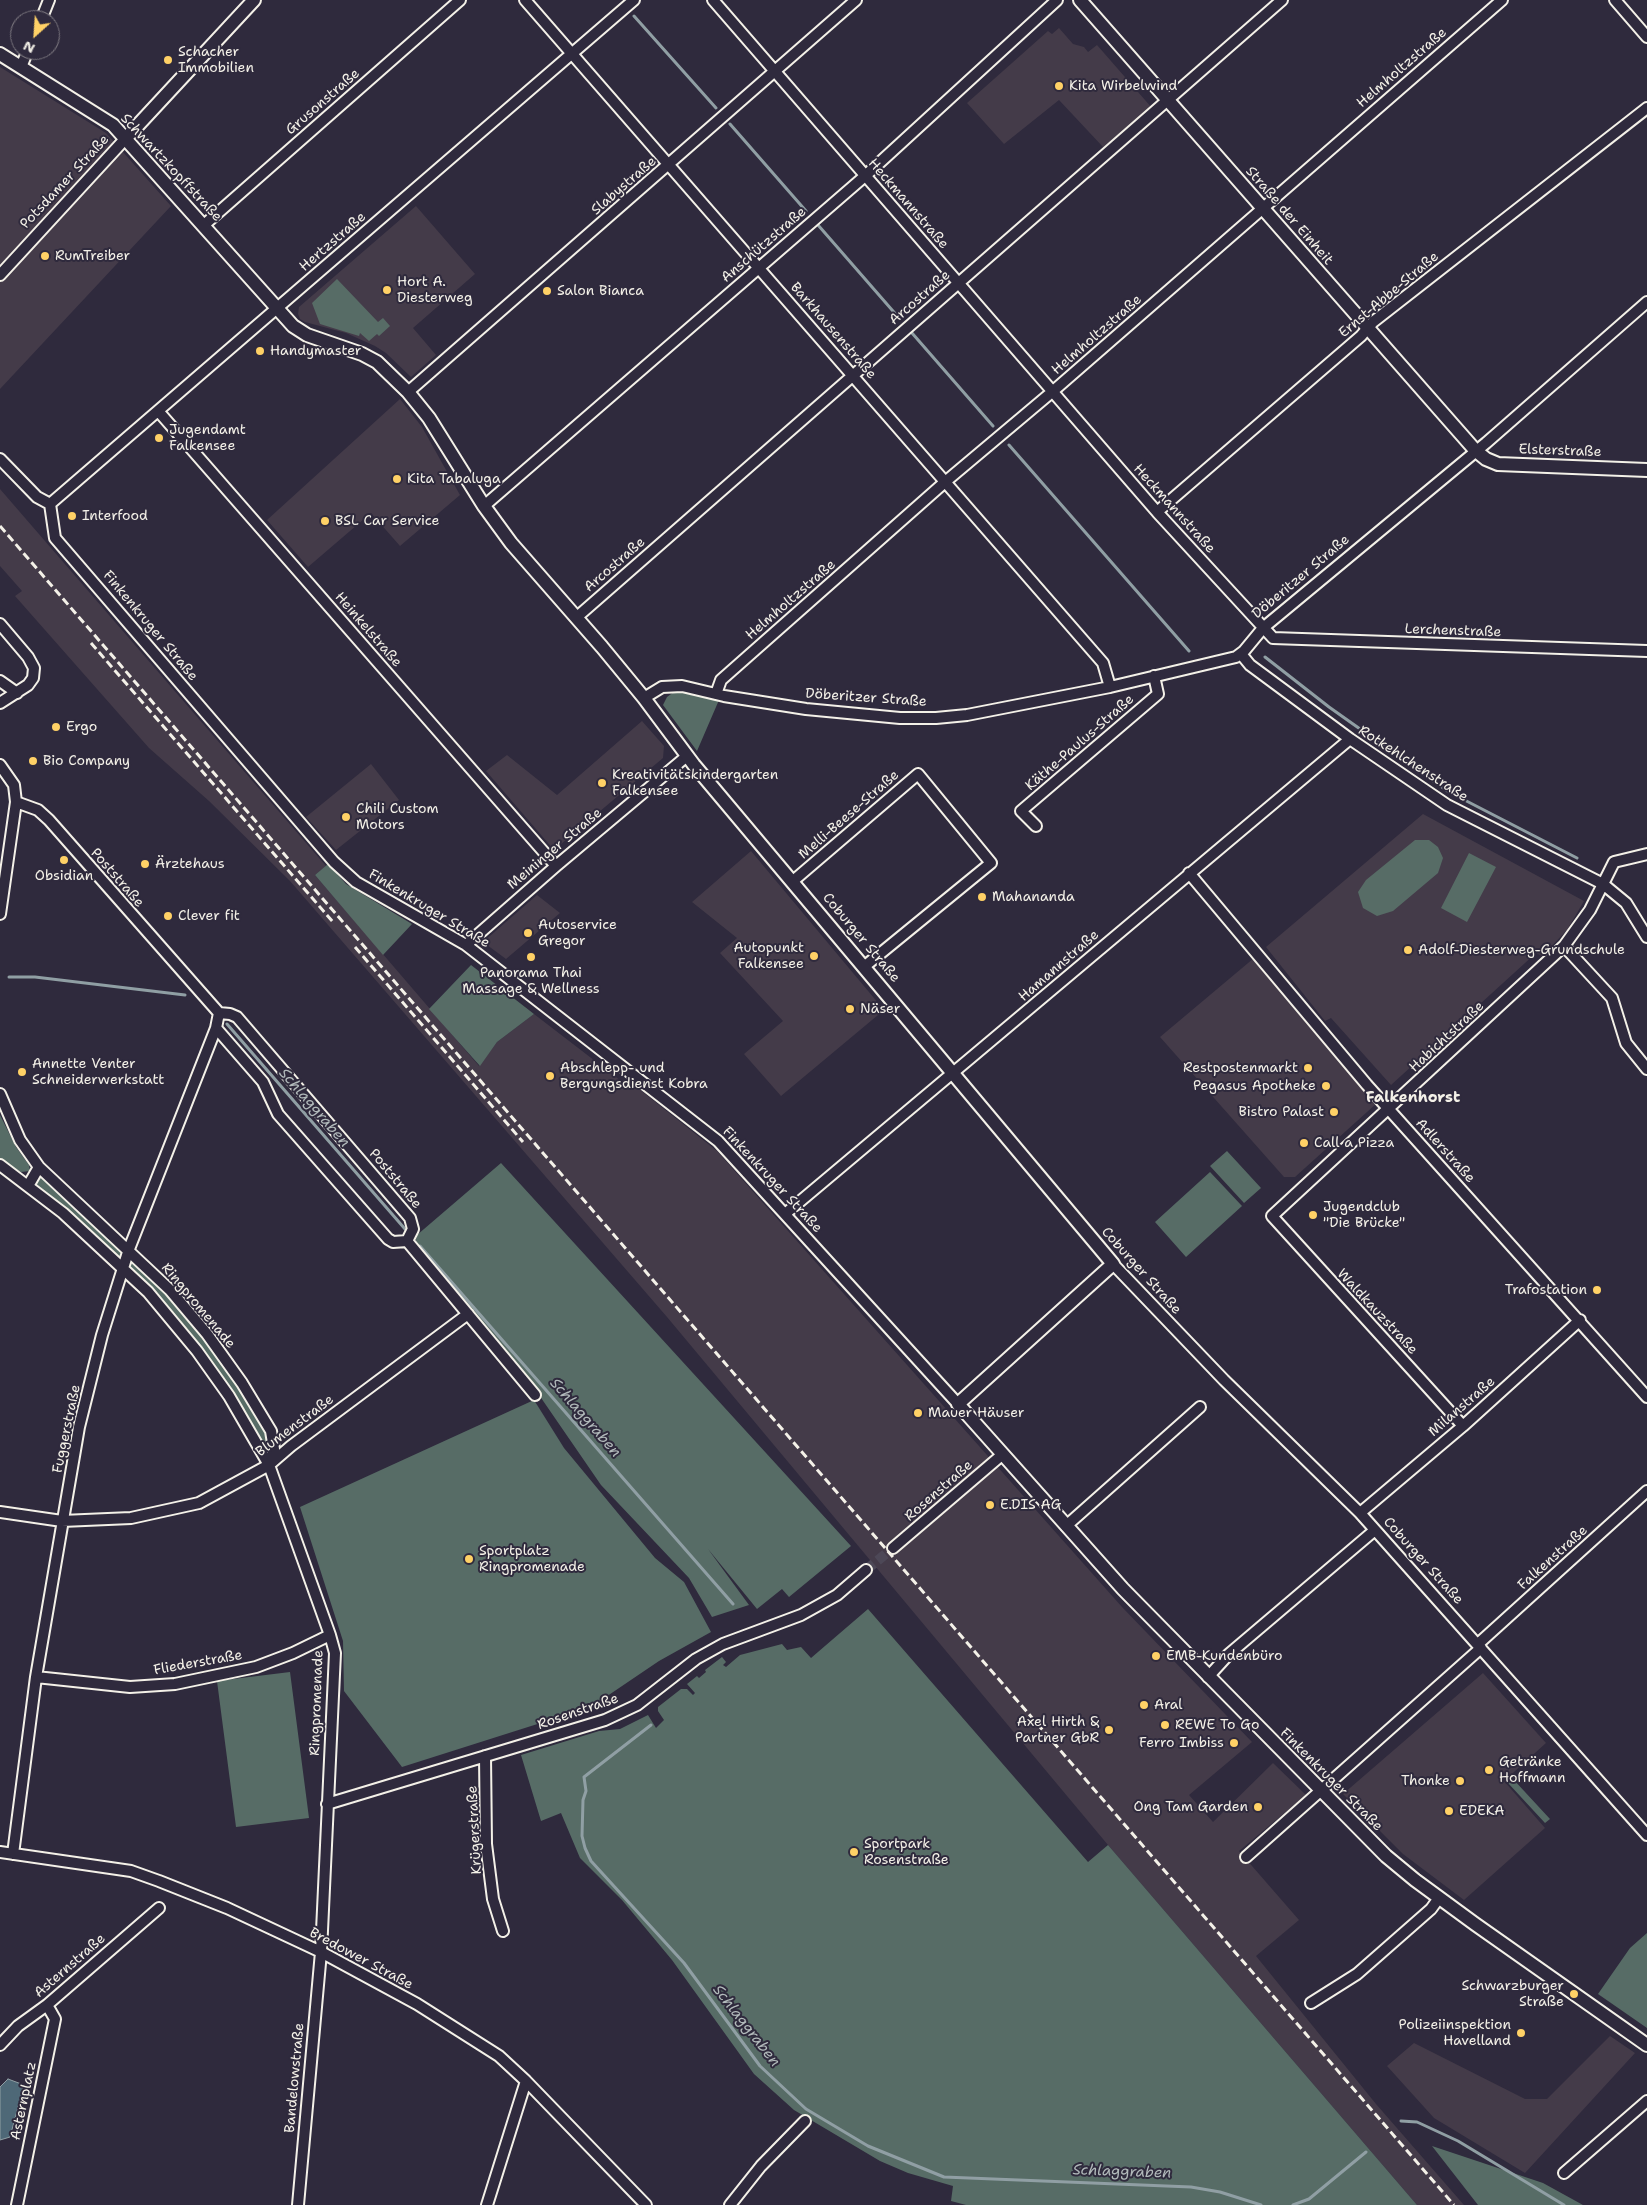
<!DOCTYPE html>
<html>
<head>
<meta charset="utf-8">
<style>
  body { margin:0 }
  #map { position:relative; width:1647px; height:2205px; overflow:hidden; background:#2f2a3d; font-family:"Shantell Sans",sans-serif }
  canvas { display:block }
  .north { position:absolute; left:10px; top:10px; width:50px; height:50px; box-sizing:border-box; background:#2f2a3d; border:1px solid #7e7a81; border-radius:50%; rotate:206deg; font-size:14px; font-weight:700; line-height:20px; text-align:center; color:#f4f1e8 }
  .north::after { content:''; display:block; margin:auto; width:18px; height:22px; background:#ffd166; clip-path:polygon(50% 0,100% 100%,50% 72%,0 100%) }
</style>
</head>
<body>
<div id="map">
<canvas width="1647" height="2205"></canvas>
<div class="north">N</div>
</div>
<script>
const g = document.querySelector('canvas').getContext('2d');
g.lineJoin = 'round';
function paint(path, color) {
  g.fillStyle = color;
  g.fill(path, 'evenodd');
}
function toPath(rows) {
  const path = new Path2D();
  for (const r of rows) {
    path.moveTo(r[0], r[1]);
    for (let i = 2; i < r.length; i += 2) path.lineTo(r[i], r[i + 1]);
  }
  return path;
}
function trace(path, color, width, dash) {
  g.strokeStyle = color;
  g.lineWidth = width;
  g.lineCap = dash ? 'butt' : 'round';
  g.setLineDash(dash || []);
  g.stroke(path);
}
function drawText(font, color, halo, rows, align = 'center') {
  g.font = font + ' "Shantell Sans",sans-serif';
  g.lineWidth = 4;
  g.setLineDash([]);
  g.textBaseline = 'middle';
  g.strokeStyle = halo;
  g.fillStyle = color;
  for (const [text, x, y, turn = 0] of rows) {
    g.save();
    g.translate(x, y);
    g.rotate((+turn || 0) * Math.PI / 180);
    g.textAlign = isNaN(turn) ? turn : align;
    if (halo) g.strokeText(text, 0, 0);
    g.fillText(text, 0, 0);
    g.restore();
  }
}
paint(toPath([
  [1059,28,1073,44,1084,47,1088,52,1097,45,1152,108,1103,147,1059,100,1004,144,967,103,1048,31,1052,34],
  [0,67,106,133,171,206,0,389],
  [416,206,475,274,413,328,436,355,411,377,386,353,375,346,346,333,305,322,300,319,298,314,299,307],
  [400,399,422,427,460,495,400,546,371,513,308,567,267,520],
  [0,489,326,866,315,875,479,1066,497,1042,534,1014,625,1084,629,1081,717,1151,1122,1607,1252,1742,1189,1795,1213,1822,1273,1763,1306,1795,1239,1851,1299,1920,1256,1956,1376,2104,1464,2205,1417,2205,1108,1845,667,1317,290,881,209,801,149,748,15,596,22,591,0,566],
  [642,721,664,746,663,758,554,850,486,771,507,755,557,795],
  [371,764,399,800,336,850,306,817],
  [1423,814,1584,901,1567,930,1542,956,1536,953,1391,1085,1331,1018,1325,1021,1266,947],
  [751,851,884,1010,781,1096,744,1054,783,1021,720,953,737,938,692,902],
  [537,895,560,913,506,959,483,942],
  [1254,958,1377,1103,1295,1177,1284,1177,1160,1037],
  [1483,1673,1546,1743,1504,1781,1545,1828,1464,1900,1403,1854,1343,1794],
  [1610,2036,1635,2053,1525,2173,1434,2118,1387,2066,1414,2043,1525,2099,1547,2099]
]), '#443b49');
paint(toPath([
  [337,279,378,322,383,318,390,326,379,336,377,334,369,341,360,333,359,336,320,324,312,303],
  [675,691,690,692,719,700,697,751,663,705,667,697],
  [1415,840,1429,840,1438,847,1443,858,1438,873,1393,911,1377,916,1363,908,1358,892,1366,880],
  [1469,853,1496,867,1467,922,1441,908],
  [328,864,346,884,412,924,383,955,315,875],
  [471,965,534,1014,497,1042,480,1066,429,1009],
  [0,1115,16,1147,29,1165,30,1171,21,1172,0,1160],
  [1227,1151,1261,1188,1244,1203,1210,1166],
  [501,1163,851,1546,789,1597,782,1589,757,1609,708,1549,749,1605,712,1617,689,1578,601,1485,537,1392,414,1247,417,1235],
  [1210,1172,1242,1206,1186,1257,1155,1222],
  [37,1177,42,1178,124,1249,123,1254,119,1256,34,1183],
  [133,1259,192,1321,224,1364,265,1430,268,1438,268,1448,264,1448,130,1266,129,1263],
  [534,1400,564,1448,655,1558,684,1582,711,1632,659,1661,591,1707,402,1767,344,1691,343,1641,300,1507],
  [868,1609,1088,1862,1108,1845,1417,2205,966,2205,951,2201,953,2186,908,2173,880,2161,794,2110,754,2074,672,1960,622,1900,580,1858,561,1813,541,1821,521,1755,599,1731,620,1729,648,1715,656,1728,664,1720,658,1711,658,1707,681,1689,687,1689,693,1695,695,1693,687,1684,697,1676,699,1678,706,1672,705,1670,722,1657,726,1662,723,1665,726,1667,740,1655,782,1644,787,1650,801,1647,811,1658],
  [290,1672,309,1818,236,1827,217,1681],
  [1513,1779,1550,1819,1545,1823,1508,1783],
  [1647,1933,1647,2028,1598,1994,1630,1948],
  [1432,2146,1543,2183,1583,2205,1478,2205]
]), '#576c66');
const water = toPath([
  [8,2079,24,2085,10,2137,0,2140,0,2087,8,2079]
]);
paint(water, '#4e6877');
trace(water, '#909fa4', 1);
trace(toPath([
  [634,16,716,108],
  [730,124,806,211],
  [818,225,899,318],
  [912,333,993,426],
  [1009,445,1189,651],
  [1265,657,1329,707,1449,792,1577,858],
  [9,977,35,977,185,995],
  [227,1024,405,1229],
  [420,1246,733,1604],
  [651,1725,584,1777,586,1791,583,1800,582,1836,585,1848,591,1861,684,1963,760,2066,806,2109,868,2146,944,2177,1191,2187,1220,2192,1261,2205],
  [1401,2121,1417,2122,1458,2141,1564,2205],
  [1293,2205,1309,2199,1366,2152]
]), '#909fa4', 3);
trace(toPath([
  [866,1570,893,1548]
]), '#4d4857', 10, [10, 5]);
const minor = toPath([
  [525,0,1103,663,1110,687],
  [713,0,1157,512,1273,638,1647,651],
  [1615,0,1647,37],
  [41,20,49,0],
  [21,67,28,50],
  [204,225,460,0],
  [0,275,126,138],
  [408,392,856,0],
  [159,412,556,866],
  [0,459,37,497,50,504],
  [50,504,55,538,334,862,356,882,466,945,718,1141,958,1404],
  [50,504,634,0],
  [484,506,865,176,1057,0],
  [1157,512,1361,336,1373,322,1647,108],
  [577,617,1282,0],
  [0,624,28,657,34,668,33,678,28,685,0,703],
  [1241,654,1250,665,1350,739,1447,805,1603,884,1626,903,1647,937],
  [0,681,17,693],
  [716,694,721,680,945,482,1052,392,1502,0],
  [644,698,662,687,682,686,724,696,806,709,900,718,936,718,967,715,1110,687,1236,657,1244,651,1263,628,1486,443,1647,302],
  [0,765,14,785,16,802,0,914],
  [16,802,38,810,49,820,219,1013,230,1014,237,1017,410,1218,413,1229,407,1241,393,1242,388,1239,278,1114,263,1082,216,1028],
  [1036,826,1021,811,1158,694,1154,676],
  [1189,873,1367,1085,1647,1397],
  [793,881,918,774,991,863,865,966],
  [466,945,556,866,687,756],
  [1564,946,1612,998,1626,1043,1647,1069],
  [0,1094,20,1140,39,1167,170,1290,207,1334,242,1383,271,1431,274,1449,270,1464],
  [0,1165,63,1213,148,1292,197,1351,229,1396,269,1465,330,1635,335,1653,321,1952,298,2205],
  [28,1186,39,1167],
  [785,1214,1350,739],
  [407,1241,535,1395],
  [1113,1264,1224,1380,1360,1513,1647,1835],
  [1463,1426,1272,1216,1564,946,1590,910,1614,862,1647,854],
  [0,1512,62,1521,131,1518,199,1503,269,1465,291,1446,468,1314],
  [1360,1513,1463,1426,1580,1320],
  [1066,1526,1200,1407],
  [893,1548,1003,1454],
  [1478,1644,1647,1491],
  [36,1677,130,1687,175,1684,256,1667,293,1653,330,1635],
  [1208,1677,1229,1654,1375,1530],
  [485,1756,486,1844,493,1899,503,1931],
  [327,1804,605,1720,637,1705,696,1659,723,1644,801,1615,837,1595,866,1570],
  [0,1852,131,1871,159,1881,227,1908,321,1952,417,2004,499,2056,526,2081,646,2205],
  [13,1854,36,1677,79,1427,102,1335,129,1249,216,1028,219,1013],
  [1246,1857,1481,1648],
  [1311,2003,1357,1974,1431,1909,1439,1898],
  [0,2045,18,2026,47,2005,159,1908],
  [1564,2173,1647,2101],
  [17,2205,55,2019,47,2005],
  [487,2205,526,2081],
  [730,2205,761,2166,805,2121]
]);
const tertiary = toPath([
  [1080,0,1475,450,1486,459,1498,464,1647,470],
  [0,54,113,125,293,326,307,335,362,354,377,362,408,392,429,418,484,506,511,543,602,647,644,698,694,765,1113,1264,958,1404,1123,1589,1386,1856,1415,1880,1475,1924,1647,2045],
  [126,138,254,0]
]);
trace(minor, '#f4f1e8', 14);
trace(tertiary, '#f4f1e8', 16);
trace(minor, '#2f2a3d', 10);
trace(tertiary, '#2f2a3d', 12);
trace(toPath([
  [0,526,1454,2205],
  [91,643,333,922],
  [355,947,523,1142]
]), '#f4f1e8', 3, [8, 4]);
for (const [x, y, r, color] of [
  [168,60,5,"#ffd166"],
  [1059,86,5,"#ffd166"],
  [45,256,5,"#ffd166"],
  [387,290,5,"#ffd166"],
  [547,291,5,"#ffd166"],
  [260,351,5,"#ffd166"],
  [159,438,5,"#ffd166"],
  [397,479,5,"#ffd166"],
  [72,516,5,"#ffd166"],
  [325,521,5,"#ffd166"],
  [56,727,5,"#ffd166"],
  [33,761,5,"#ffd166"],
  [602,783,5,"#ffd166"],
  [346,817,5,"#ffd166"],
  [64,860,5,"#ffd166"],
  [145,864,5,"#ffd166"],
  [982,897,5,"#ffd166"],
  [168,916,5,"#ffd166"],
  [528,933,5,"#ffd166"],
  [1408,950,5,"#ffd166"],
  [814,956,5,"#ffd166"],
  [531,957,5,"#ffd166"],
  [850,1009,5,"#ffd166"],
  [1308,1068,5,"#ffd166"],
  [22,1072,5,"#ffd166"],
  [550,1076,5,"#ffd166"],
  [1326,1086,5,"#ffd166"],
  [1334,1112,5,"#ffd166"],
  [1304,1143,5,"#ffd166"],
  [1313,1215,5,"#ffd166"],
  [1597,1290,5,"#ffd166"],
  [918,1413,5,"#ffd166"],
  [990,1505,5,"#ffd166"],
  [469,1559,5,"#ffd166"],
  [1156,1656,5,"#ffd166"],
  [1144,1705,5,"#ffd166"],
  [1165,1725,5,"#ffd166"],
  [1109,1730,5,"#ffd166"],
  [1234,1743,5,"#ffd166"],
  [1489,1770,5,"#ffd166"],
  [1460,1781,5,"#ffd166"],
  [1258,1807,5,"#ffd166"],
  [1449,1811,5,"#ffd166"],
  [854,1852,5,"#ffd166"],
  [1574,1994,5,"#ffd166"],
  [1521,2033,5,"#ffd166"]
]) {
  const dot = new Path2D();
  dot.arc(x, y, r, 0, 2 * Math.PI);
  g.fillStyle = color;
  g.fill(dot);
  trace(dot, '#2f2a3d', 2);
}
drawText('14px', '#f4f1e8', '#2f2a3d', [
  ["Schacher",178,52],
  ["Immobilien",178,68],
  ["Kita Wirbelwind",1069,86],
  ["RumTreiber",55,256],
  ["Hort A.",397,282],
  ["Diesterweg",397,298],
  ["Salon Bianca",557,291],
  ["Handymaster",270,351],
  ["Jugendamt",169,430],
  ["Falkensee",169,446],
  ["Kita Tabaluga",407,479],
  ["Interfood",82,516],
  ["BSL Car Service",335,521],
  ["Ergo",66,727],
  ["Bio Company",43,761],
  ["Kreativitätskindergarten",612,775],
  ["Falkensee",612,791],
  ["Chili Custom",356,809],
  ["Motors",356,825],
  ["Ärztehaus",155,864],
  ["Obsidian",64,876,"center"],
  ["Mahananda",992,897],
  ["Clever fit",178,916],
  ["Autoservice",538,925],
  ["Gregor",538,941],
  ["Autopunkt",804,948,"right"],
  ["Falkensee",804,964,"right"],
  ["Adolf-Diesterweg-Grundschule",1418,950],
  ["Panorama Thai",531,973,"center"],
  ["Massage & Wellness",531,989,"center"],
  ["Näser",860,1009],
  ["Annette Venter",32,1064],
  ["Schneiderwerkstatt",32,1080],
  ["Abschlepp- und",560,1068],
  ["Bergungsdienst Kobra",560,1084],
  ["Restpostenmarkt",1298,1068,"right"],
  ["Pegasus Apotheke",1316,1086,"right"],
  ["Bistro Palast",1324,1112,"right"],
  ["Call a Pizza",1314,1143],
  ["Jugendclub",1323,1207],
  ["\"Die Brücke\"",1323,1223],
  ["Trafostation",1587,1290,"right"],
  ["Mauer Häuser",928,1413],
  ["E.DIS AG",1000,1505],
  ["Sportplatz",479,1551],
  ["Ringpromenade",479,1567],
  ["EMB-Kundenbüro",1166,1656],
  ["Aral",1154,1705],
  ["Axel Hirth &",1099,1722,"right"],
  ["Partner GbR",1099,1738,"right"],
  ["REWE To Go",1175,1725],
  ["Ferro Imbiss",1224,1743,"right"],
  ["Getränke",1499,1762],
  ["Hoffmann",1499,1778],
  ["Thonke",1450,1781,"right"],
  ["Ong Tam Garden",1248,1807,"right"],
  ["EDEKA",1459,1811],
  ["Sportpark",864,1844],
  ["Rosenstraße",864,1860],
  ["Schwarzburger",1564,1986,"right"],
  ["Straße",1564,2002,"right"],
  ["Polizeiinspektion",1511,2025,"right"],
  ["Havelland",1511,2041,"right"]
], 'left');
drawText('14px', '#f4f1e8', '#2f2a3d', [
  ["Helmholtzstraße",1402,68,-41],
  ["Grusonstraße",323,102,-41],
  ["Schwartzkopffstraße",171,168,47],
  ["Potsdamer Straße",65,182,-47],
  ["Slabystraße",624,186,-41],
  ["Heckmannstraße",908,204,49],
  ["Straße der Einheit",1289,216,49],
  ["Hertzstraße",333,242,-41],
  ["Anschützstraße",764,245,-41],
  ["Ernst-Abbe-Straße",1389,295,-40],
  ["Arcostraße",920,298,-41],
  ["Barkhausenstraße",833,331,49],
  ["Helmholtzstraße",1097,335,-41],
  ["Elsterstraße",1560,451,2],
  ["Heckmannstraße",1174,509,48],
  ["Arcostraße",615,565,-41],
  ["Döberitzer Straße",1301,577,-40],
  ["Helmholtzstraße",791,600,-41],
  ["Finkenkruger Straße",150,626,50],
  ["Heinkelstraße",368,630,49],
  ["Lerchenstraße",1453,631,2],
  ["Döberitzer Straße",866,698,4],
  ["Käthe-Paulus-Straße",1080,743,-41],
  ["Rotkehlchenstraße",1413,764,33],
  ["Melli-Beese-Straße",849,815,-41],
  ["Meininger Straße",555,849,-40],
  ["Poststraße",117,878,49],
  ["Finkenkruger Straße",429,909,31],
  ["Coburger Straße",861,938,50],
  ["Hamannstraße",1059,966,-41],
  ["Habichtstraße",1447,1037,-43],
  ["Adlerstraße",1445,1151,48],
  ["Poststraße",395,1179,50],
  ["Finkenkruger Straße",772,1180,47],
  ["Coburger Straße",1141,1271,48],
  ["Ringpromenade",198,1306,50],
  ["Waldkauzstraße",1377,1312,47],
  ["Milanstraße",1462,1407,-41],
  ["Blumenstraße",295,1426,-37],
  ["Fuggerstraße",67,1429,-78],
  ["Rosenstraße",939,1491,-41],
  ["Falkenstraße",1553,1558,-42],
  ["Coburger Straße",1423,1561,48],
  ["Fliederstraße",198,1663,-10],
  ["Ringpromenade",317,1703,-88],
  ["Rosenstraße",578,1712,-19],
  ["Finkenkruger Straße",1331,1780,45],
  ["Krügerstraße",475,1830,-93],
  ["Bredower Straße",361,1959,28],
  ["Asternstraße",70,1966,-41],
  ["Bandelowstraße",295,2078,-85],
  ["Asternplatz",24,2101,-78]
]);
drawText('bold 15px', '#f4f1e8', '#2f2a3d', [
  ["Falkenhorst",1413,1098]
]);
drawText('italic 15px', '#b2babb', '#2f2a3d', [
  ["Schlaggraben",314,1108,49],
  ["Schlaggraben",585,1418,49],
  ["Schlaggraben",746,2026,52],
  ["Schlaggraben",1122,2172,2]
]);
</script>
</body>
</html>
